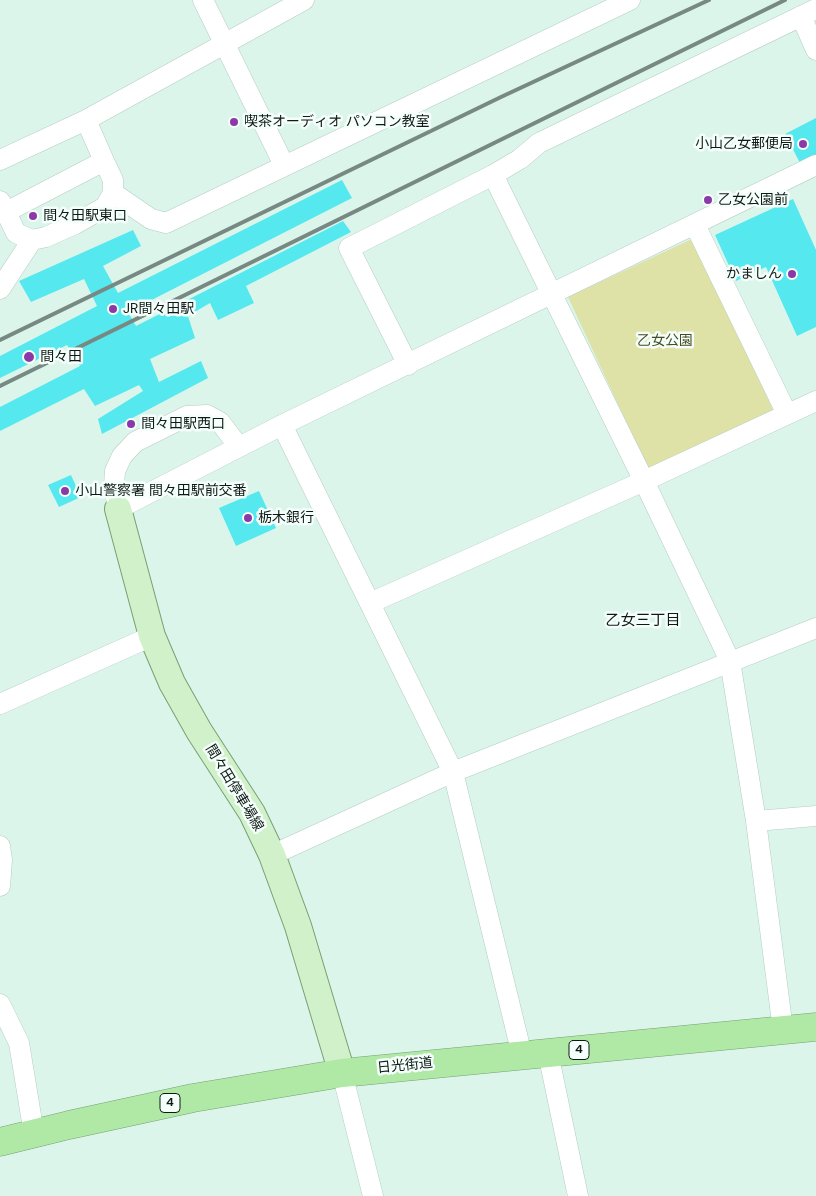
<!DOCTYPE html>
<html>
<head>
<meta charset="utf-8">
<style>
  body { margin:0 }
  canvas { display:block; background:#dbf5eb }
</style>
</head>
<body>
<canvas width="816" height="1196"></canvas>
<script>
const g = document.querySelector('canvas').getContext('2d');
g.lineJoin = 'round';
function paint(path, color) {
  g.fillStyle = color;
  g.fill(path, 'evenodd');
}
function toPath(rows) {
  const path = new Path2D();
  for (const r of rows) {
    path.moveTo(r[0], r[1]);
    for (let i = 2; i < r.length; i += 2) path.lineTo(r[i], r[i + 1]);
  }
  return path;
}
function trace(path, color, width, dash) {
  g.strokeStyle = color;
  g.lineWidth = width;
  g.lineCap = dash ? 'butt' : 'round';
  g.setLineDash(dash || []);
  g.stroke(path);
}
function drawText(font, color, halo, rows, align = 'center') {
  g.font = font + ' "DM Sans","Noto Sans JP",sans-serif';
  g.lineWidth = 5;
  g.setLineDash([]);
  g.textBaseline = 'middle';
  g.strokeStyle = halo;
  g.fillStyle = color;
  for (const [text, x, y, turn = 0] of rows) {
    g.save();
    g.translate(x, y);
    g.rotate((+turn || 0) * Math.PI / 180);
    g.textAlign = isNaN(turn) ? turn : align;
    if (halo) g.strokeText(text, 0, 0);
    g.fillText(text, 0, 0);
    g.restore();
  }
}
paint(toPath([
  [694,238,774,412,649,471,568,297]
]), '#dee2a6');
paint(toPath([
  [816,118,816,155,800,163,785,134],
  [342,180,352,198,128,312,136,326,343,221,351,232,246,286,254,303,218,320,210,303,188,316,195,338,150,359,159,382,201,361,208,378,102,434,98,419,143,391,139,385,95,406,84,389,0,431,0,407,80,366,67,345,0,378,0,356,97,306,84,279,31,302,19,281,133,230,141,246,103,266,118,293],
  [793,199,816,250,816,327,797,336,766,267,736,281,715,235],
  [71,475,81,497,59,507,48,485],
  [259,491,276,528,236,546,219,508]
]), '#55e8ef');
const minor = toPath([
  [203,0,284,165],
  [801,16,816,50],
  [0,160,86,120,304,0],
  [493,175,644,481,730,661,756,821,783,1030],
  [113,193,151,219,166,223,630,0],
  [0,201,6,212,104,161,86,120],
  [6,212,16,233,32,240,46,237,75,224,105,207,113,193,113,180,104,161],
  [695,225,787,414],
  [0,289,32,240],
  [408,365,349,248,493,175,520,159,539,143,816,9],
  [282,425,453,772,522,1055],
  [239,447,220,422,207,415,187,416,135,442,122,456,115,471,114,486,118,509,239,447,282,425,816,165],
  [370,603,644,481,816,401],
  [0,704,152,636],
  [756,821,816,816],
  [0,846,2,860,0,886],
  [272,855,453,772,816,628],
  [0,1004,19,1043,34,1134],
  [548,1053,578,1196],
  [342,1073,373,1196]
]);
const major = toPath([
  [118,509,152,636,172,683,199,731,252,813,272,855,298,926,342,1073]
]);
const highway = toPath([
  [0,1142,69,1125,193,1098,342,1073,816,1027]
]);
trace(minor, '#b4cdc3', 21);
trace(major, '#78a073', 28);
trace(highway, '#78a073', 29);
trace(minor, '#fff', 20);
trace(major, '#d0f1ca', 26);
trace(highway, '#b0e8a6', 28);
trace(toPath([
  [0,340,501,97,709,0],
  [0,386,785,0]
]), '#778982', 4);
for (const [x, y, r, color] of [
  [234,122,5,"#8b39a8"],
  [803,144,5,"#8b39a8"],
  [708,200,5,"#8b39a8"],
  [33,216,5,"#8b39a8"],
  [792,274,5,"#8b39a8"],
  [113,309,5,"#8b39a8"],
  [29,357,6,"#8b39a8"],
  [131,424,5,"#8b39a8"],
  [65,491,5,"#8b39a8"],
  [248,518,5,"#8b39a8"]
]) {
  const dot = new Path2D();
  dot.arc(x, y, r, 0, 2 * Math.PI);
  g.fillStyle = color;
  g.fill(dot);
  trace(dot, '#f4fefa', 2);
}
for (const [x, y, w] of [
  [579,1050,20],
  [170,1103,20]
]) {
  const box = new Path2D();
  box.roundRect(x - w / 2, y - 9.5, w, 19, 4);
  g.fillStyle = '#f4fefa';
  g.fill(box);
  trace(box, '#101915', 1);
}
drawText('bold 12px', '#101915', null, [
  ["4",579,1050],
  ["4",170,1103]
]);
drawText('14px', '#101915', '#f4fefa', [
  ["喫茶オーディオ パソコン教室",244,122],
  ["小山乙女郵便局",793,144,"right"],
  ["乙女公園前",718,200],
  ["間々田駅東口",43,216],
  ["かましん",782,274,"right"],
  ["JR間々田駅",123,309],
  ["間々田",40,357],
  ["間々田駅西口",141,424],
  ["小山警察署 間々田駅前交番",75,491],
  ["栃木銀行",258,518]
], 'left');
drawText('14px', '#494c22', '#f4fefa', [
  ["乙女公園",665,341]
]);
drawText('14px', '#101915', '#f4fefa', [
  ["間々田停車場線",234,788,59],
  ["日光街道",405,1066,-6]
]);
drawText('15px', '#101915', '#f4fefa', [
  ["乙女三丁目",643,621]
]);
</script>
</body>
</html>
